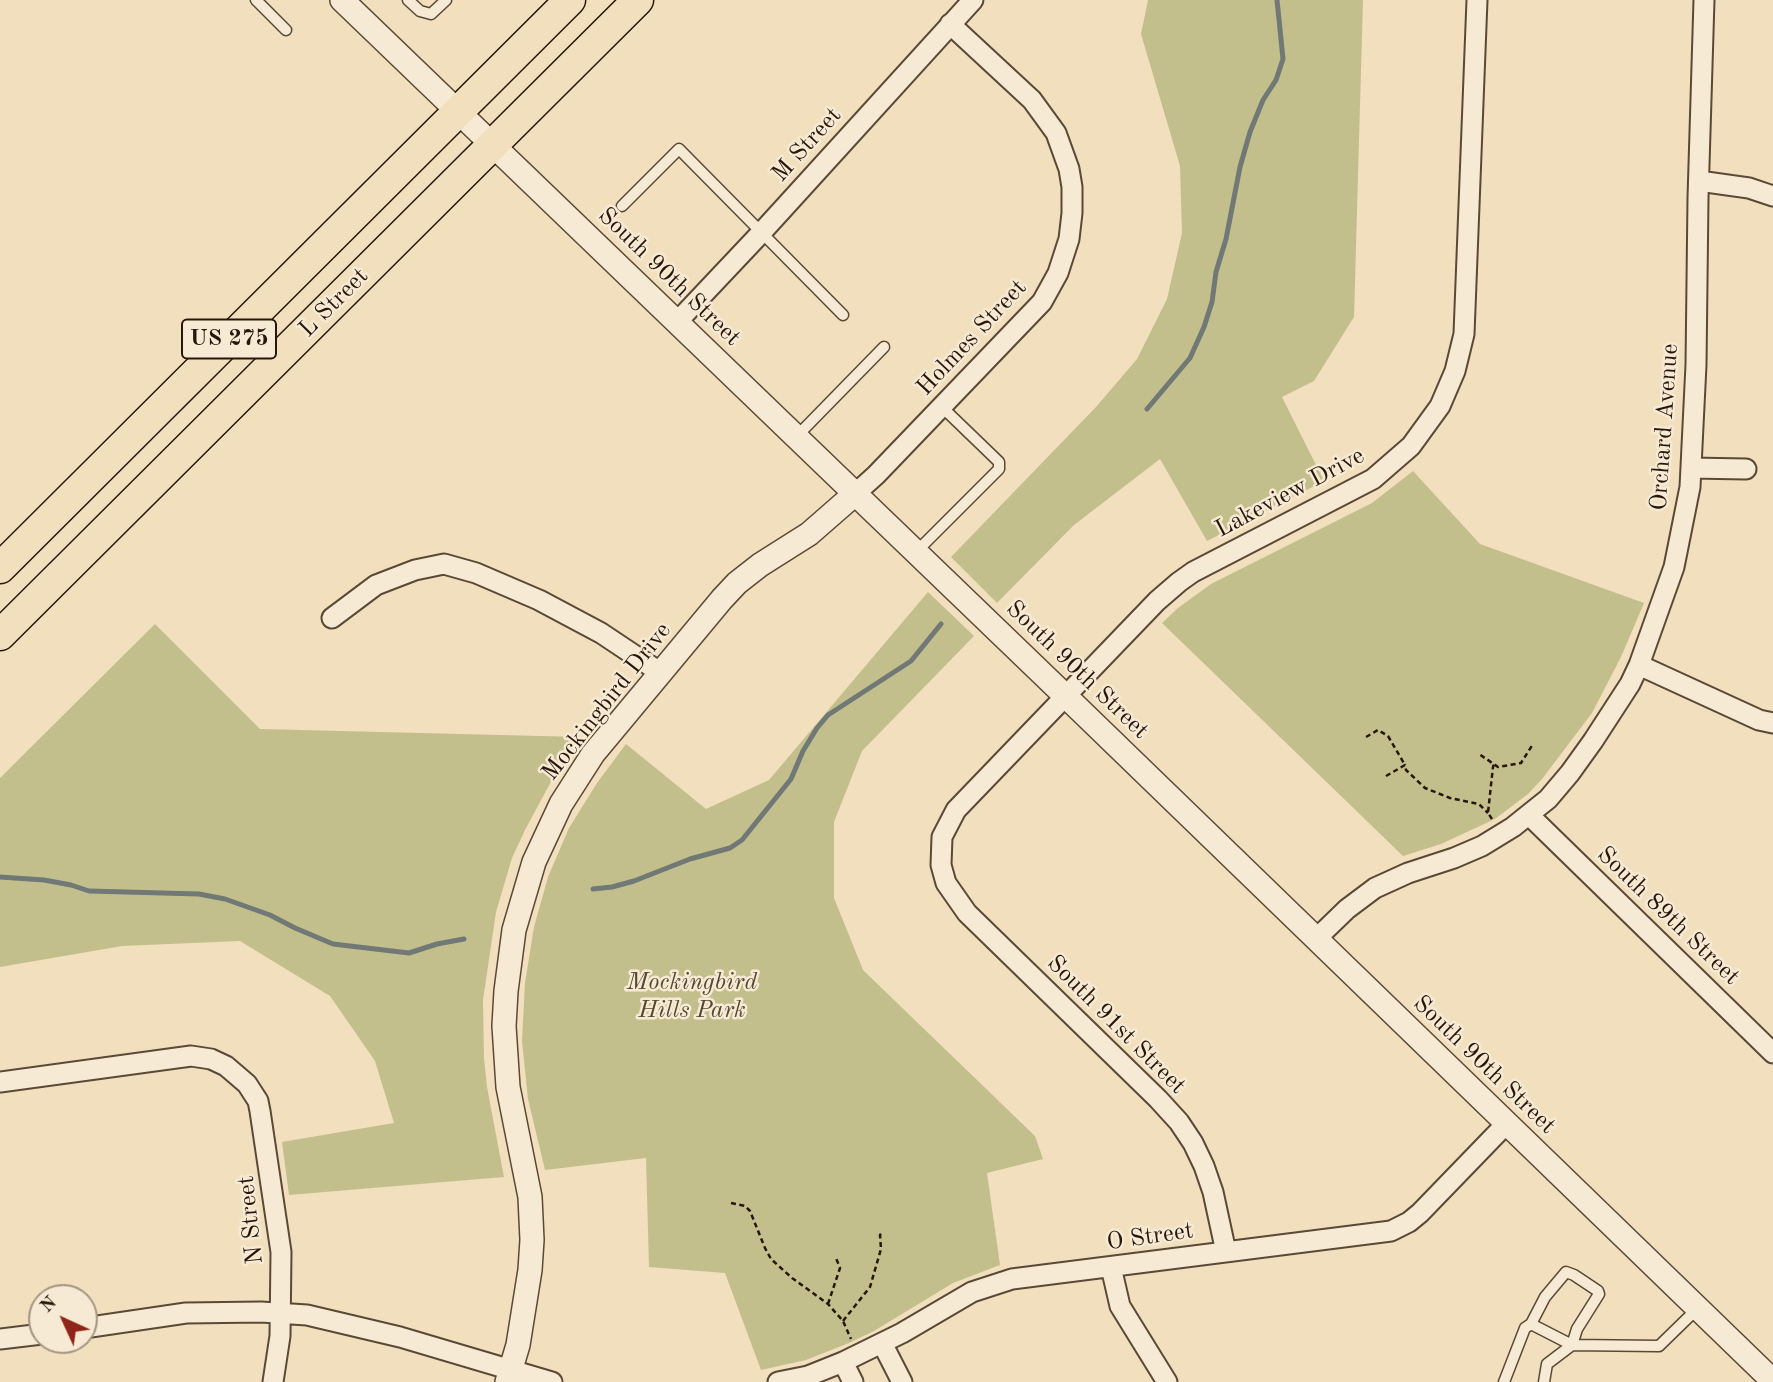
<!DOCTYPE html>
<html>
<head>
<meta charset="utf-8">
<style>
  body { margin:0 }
  #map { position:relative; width:1773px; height:1382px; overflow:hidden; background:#f2dfbd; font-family:"Old Standard TT",serif }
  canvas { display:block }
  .north { position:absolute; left:28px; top:1284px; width:70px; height:70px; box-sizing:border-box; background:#f7ead4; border:2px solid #a49683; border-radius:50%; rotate:315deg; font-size:19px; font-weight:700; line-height:28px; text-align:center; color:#27170a }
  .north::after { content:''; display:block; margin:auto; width:24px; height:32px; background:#8f2418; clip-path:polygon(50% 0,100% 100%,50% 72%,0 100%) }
</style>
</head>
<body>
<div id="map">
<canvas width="1773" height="1382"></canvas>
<div class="north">N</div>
</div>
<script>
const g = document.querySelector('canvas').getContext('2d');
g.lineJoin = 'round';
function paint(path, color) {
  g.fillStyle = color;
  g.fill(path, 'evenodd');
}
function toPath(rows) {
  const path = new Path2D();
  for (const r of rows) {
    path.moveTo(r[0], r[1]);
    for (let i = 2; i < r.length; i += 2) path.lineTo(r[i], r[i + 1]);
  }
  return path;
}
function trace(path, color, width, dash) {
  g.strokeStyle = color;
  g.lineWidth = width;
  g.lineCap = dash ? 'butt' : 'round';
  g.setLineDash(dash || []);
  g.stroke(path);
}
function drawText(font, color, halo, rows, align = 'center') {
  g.font = font + ' "Old Standard TT",serif';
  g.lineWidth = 5;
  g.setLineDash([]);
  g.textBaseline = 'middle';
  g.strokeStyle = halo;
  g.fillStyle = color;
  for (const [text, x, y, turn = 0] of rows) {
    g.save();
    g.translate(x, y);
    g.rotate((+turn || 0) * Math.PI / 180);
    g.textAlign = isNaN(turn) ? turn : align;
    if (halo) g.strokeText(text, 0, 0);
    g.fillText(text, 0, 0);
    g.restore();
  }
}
paint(toPath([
  [1148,0,1363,0,1354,317,1314,381,1282,397,1324,481,1207,541,1160,459,1074,525,997,603,951,557,1096,407,1137,359,1167,299,1182,233,1180,166,1141,34],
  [1413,471,1480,544,1644,603,1621,657,1592,713,1542,779,1528,794,1495,819,1441,844,1403,856,1162,623,1178,608,1211,584,1372,503],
  [928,592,974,636,862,751,834,822,834,898,863,970,1035,1136,1043,1159,987,1173,1000,1265,953,1283,874,1331,849,1343,806,1360,761,1370,725,1273,649,1267,646,1158,545,1170,528,1099,522,1041,525,983,534,927,548,877,569,828,597,783,626,744,706,809,769,780],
  [155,624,260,729,581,737,553,778,525,830,512,858,496,912,483,1000,484,1058,487,1087,504,1177,289,1195,282,1142,394,1123,375,1061,330,996,240,941,122,946,0,967,0,778]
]), '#c3bf8c');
trace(toPath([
  [1147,409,1190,358,1204,327,1212,302,1216,272,1226,239,1240,167,1250,132,1263,100,1276,80,1283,59,1277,0],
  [0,877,44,880,71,885,89,891,199,894,225,899,270,915,295,928,333,944,409,953,437,944,464,939],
  [593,889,612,887,634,881,690,859,730,848,742,840,791,779,803,751,817,728,828,715,911,661,941,624]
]), '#707975', 5);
const service = toPath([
  [256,0,286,30],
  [408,0,420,11,431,14,446,0],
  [622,206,679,149,843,315],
  [797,436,884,347],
  [917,551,999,469,999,462,942,407],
  [1504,1382,1525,1328,1531,1324,1572,1345,1577,1329,1599,1294,1598,1291,1574,1275,1566,1272,1545,1297,1531,1324],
  [1544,1382,1547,1364,1572,1345,1659,1346,1698,1308]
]);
const minor = toPath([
  [1699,181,1749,188,1773,196],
  [677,322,761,233,973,0],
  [1691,468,1746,469],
  [856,493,876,475,1042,302,1058,273,1069,239,1072,213,1072,187,1069,169,1056,133,1032,100,950,24],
  [332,618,376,585,415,570,444,564,476,573,539,600,601,633,661,673],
  [1639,665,1759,720,1773,723],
  [1529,815,1773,1053],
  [1316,939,1347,909,1375,888,1408,873,1454,858,1482,846,1513,827,1548,799,1570,773,1593,741,1630,684,1639,665,1674,567,1690,487,1696,365,1698,198,1704,0],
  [0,1082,191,1056,211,1059,226,1066,247,1084,258,1101,260,1111,281,1252,280,1336,273,1382],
  [1226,1252,1213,1192,1204,1166,1193,1143,1179,1122,1158,1099,967,913,946,883,941,865,942,837,956,810,1157,601,1179,582,1193,572,1373,479,1411,446,1440,406,1455,371,1464,334,1477,0],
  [1111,1267,1120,1306,1167,1382],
  [84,1328,186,1313,261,1312,307,1315,400,1337,552,1382],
  [0,1339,42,1334],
  [882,1343,902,1382],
  [843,1362,853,1382],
  [778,1382,808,1376,843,1362,902,1333,972,1292,1012,1279,1391,1231,1409,1222,1420,1213,1507,1123]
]);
const tertiary = toPath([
  [342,0,1081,711,1773,1381],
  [507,1382,518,1345,530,1270,532,1240,530,1197,508,1087,504,1026,506,991,514,930,534,862,561,804,593,754,722,599,737,583,760,565,809,534,856,493]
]);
const primary = toPath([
  [0,568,570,0],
  [0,635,638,0]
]);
trace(service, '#5a4937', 13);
trace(minor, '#5a4937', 23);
trace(tertiary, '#5a4937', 26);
trace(primary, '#27170a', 33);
trace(toPath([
  [1366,737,1378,730,1388,736,1405,765],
  [1386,776,1405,765,1406,770,1425,788,1450,798,1479,804,1488,813],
  [1492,819,1488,813,1491,785,1493,767,1494,764,1479,754,1498,767,1521,763,1533,744],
  [731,1203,745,1206,750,1211,765,1248,771,1259,792,1278,828,1304,843,1321,851,1339],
  [828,1304,840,1268,836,1258],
  [843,1321,870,1287,881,1249,880,1235,882,1233]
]), '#27170a', 2.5, [5, 3.5]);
trace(service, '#f7ead4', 10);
trace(minor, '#f7ead4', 19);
trace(tertiary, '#f7ead4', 23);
trace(primary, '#f2dfbd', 30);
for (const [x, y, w] of [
  [229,339,94]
]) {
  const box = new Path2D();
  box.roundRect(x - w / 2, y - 19.5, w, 39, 5);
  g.fillStyle = '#f7ead4';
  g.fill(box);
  trace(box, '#27170a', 2);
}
drawText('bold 23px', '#27170a', null, [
  ["US 275",229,339]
]);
drawText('24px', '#27170a', '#f7ead4', [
  ["M Street",807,145,-48],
  ["South 90th Street",669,277,44],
  ["L Street",334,303,-45],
  ["Holmes Street",972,338,-47],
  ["Orchard Avenue",1665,427,-86],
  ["Lakeview Drive",1290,493,-28],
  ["South 90th Street",1077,670,44],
  ["Mockingbird Drive",607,702,-52],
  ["South 89th Street",1668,916,44],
  ["South 91st Street",1116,1025,45],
  ["South 90th Street",1484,1065,44],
  ["N Street",251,1220,-96],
  ["O Street",1150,1237,-8]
]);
drawText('italic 24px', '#564931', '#f7ead4', [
  ["Mockingbird",692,983],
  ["Hills Park",692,1011]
]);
</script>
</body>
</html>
